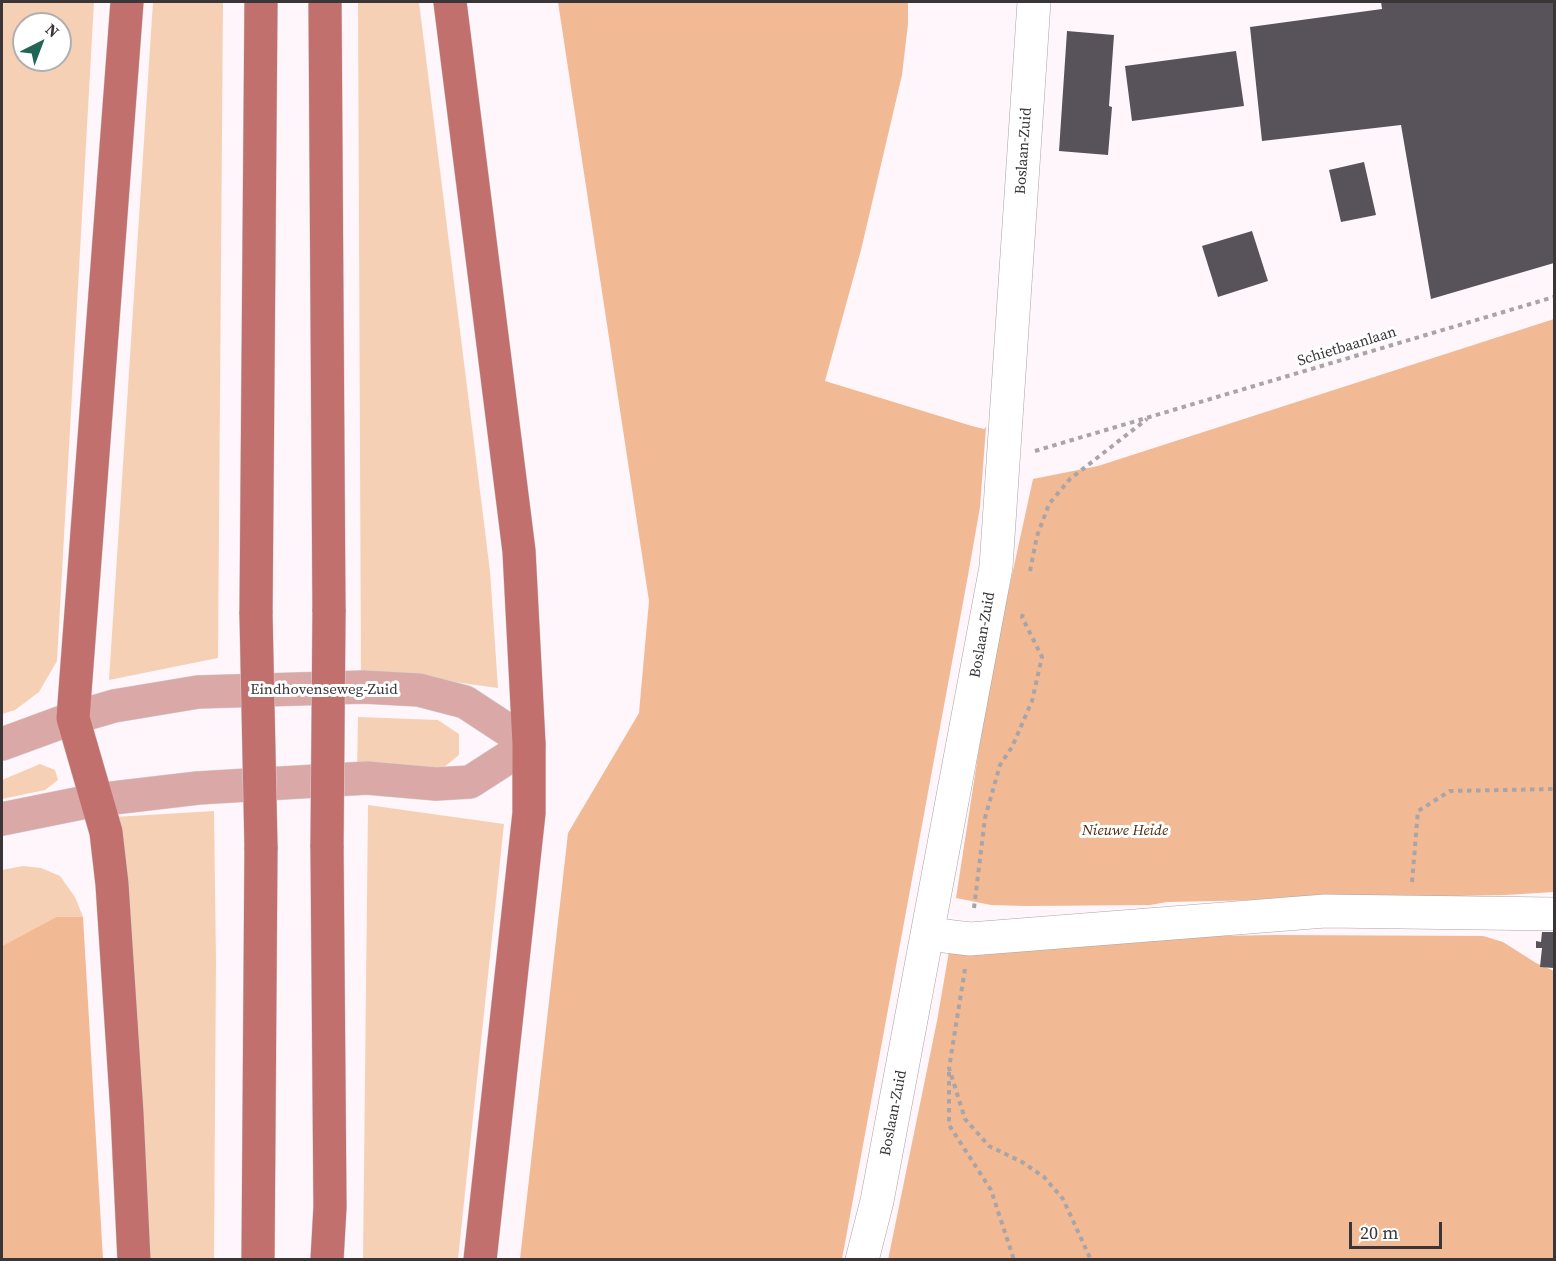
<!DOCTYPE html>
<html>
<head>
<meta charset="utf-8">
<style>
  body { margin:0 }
  #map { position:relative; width:1556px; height:1261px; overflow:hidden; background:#fef6fa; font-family:"Source Serif 4",serif }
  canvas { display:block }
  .frame { position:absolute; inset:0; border:3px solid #3a3638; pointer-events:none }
  .north { position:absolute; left:12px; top:12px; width:60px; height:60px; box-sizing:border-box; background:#fff; border:2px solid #b0afaf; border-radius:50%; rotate:42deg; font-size:16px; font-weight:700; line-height:24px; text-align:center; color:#3a3638 }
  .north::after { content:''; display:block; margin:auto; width:21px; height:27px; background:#206556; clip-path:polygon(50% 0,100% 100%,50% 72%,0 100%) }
  .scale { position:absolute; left:1349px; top:1222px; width:93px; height:27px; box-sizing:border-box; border:3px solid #3a3638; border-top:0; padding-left:8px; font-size:18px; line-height:21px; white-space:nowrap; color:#3a3638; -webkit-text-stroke:4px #fff; paint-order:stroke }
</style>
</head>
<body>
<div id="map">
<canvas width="1556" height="1261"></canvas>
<div class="frame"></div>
<div class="north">N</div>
<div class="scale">20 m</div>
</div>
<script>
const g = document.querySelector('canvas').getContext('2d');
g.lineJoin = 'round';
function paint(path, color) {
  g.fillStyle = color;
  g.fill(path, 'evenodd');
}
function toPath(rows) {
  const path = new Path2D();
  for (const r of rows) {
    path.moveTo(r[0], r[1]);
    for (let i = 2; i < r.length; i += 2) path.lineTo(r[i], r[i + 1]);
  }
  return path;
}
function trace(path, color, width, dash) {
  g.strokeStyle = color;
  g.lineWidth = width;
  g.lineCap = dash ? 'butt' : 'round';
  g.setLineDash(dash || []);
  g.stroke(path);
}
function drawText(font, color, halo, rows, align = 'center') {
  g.font = font + ' "Source Serif 4",serif';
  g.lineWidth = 6;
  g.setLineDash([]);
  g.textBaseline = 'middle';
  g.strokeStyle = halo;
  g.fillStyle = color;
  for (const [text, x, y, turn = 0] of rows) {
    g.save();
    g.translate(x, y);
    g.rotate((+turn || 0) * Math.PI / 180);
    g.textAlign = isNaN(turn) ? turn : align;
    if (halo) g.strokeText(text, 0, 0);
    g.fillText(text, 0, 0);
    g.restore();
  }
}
paint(toPath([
  [2,2,94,2,57,661,39,692,15,710,2,714],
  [24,24,60,24,60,60,24,60],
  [153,2,223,2,218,658,109,680],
  [358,2,419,2,490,571,498,688,419,677,361,678],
  [358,717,438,720,459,734,459,755,438,772,357,770],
  [40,764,55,770,58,780,45,790,2,799,2,780],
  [368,805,504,824,458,1259,363,1259],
  [214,811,216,961,214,1259,146,1259,114,817],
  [23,866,41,868,60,876,75,897,83,917,56,917,2,946,2,870]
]), '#f6d0b5');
paint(toPath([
  [558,2,908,2,908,24,902,75,861,250,825,381,972,426,984,429,986,427,980,507,969,570,842,1259,520,1259,568,833,639,713,649,601],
  [1554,319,1554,892,1506,895,1167,902,1150,905,1025,906,991,905,956,898,991,671,1033,479,1098,466],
  [56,917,83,917,103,1259,2,1259,2,946],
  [1277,935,1483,936,1503,942,1536,963,1554,971,1554,1259,888,1260,937,1021,951,940]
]), '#f1ba94');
paint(toPath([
  [1381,2,1554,2,1554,263,1431,299,1401,125,1262,141,1250,27,1382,9],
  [1067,31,1114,35,1109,106,1112,107,1108,155,1059,151],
  [1236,51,1244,106,1132,121,1125,66],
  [1364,162,1376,215,1341,222,1329,170],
  [1252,231,1268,281,1218,297,1202,246],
  [1542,932,1554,932,1554,968,1540,967,1542,948,1536,948,1536,941,1541,942]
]), '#58535a');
const minor = toPath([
  [928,934,970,939,1325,911,1554,914],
  [862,1260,877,1201,996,567,1034,2]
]);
const major = toPath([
  [2,744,73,718,114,706,198,692,364,687,419,690,465,702,529,744,470,782,436,784,367,778,198,788,96,800,2,819]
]);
const highway = toPath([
  [127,2,73,718,106,832,112,884,127,1113,134,1260],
  [325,2,329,612],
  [450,2,519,551,529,744,529,813,480,1260],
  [256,614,261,2],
  [327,845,330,1207,327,1260],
  [258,1260,261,847]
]);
trace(minor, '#aca4a8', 34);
trace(major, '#d4d3d3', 34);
trace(highway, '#d4d3d3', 34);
trace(toPath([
  [1035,451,1554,297],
  [1030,571,1037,536,1049,504,1070,479,1147,419],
  [1412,882,1418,811,1450,791,1554,789],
  [974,908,985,818,1000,765,1012,747,1032,701,1042,657,1022,617,1023,614],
  [965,969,949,1068,965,1119,989,1146,1022,1162,1044,1177,1063,1199,1091,1260],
  [949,1072,949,1125,991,1190,1014,1260]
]), '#aaa4a7', 4, [4.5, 4.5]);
trace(minor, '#fff', 33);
trace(major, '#daa9a7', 33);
trace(highway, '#c1706d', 33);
const highwayBridge = toPath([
  [256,614,261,847],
  [327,845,329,612]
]);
trace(highwayBridge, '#d4d3d3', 34, []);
trace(highwayBridge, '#c1706d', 33);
drawText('15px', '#3a3638', '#fff', [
  ["Boslaan-Zuid",1024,151,-86],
  ["Schietbaanlaan",1347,347,-17],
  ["Boslaan-Zuid",983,635,-80],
  ["Eindhovenseweg-Zuid",324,690],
  ["Boslaan-Zuid",894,1113,-79]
]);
drawText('italic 15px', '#4f2b0e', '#fff', [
  ["Nieuwe Heide",1125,831]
]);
</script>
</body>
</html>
